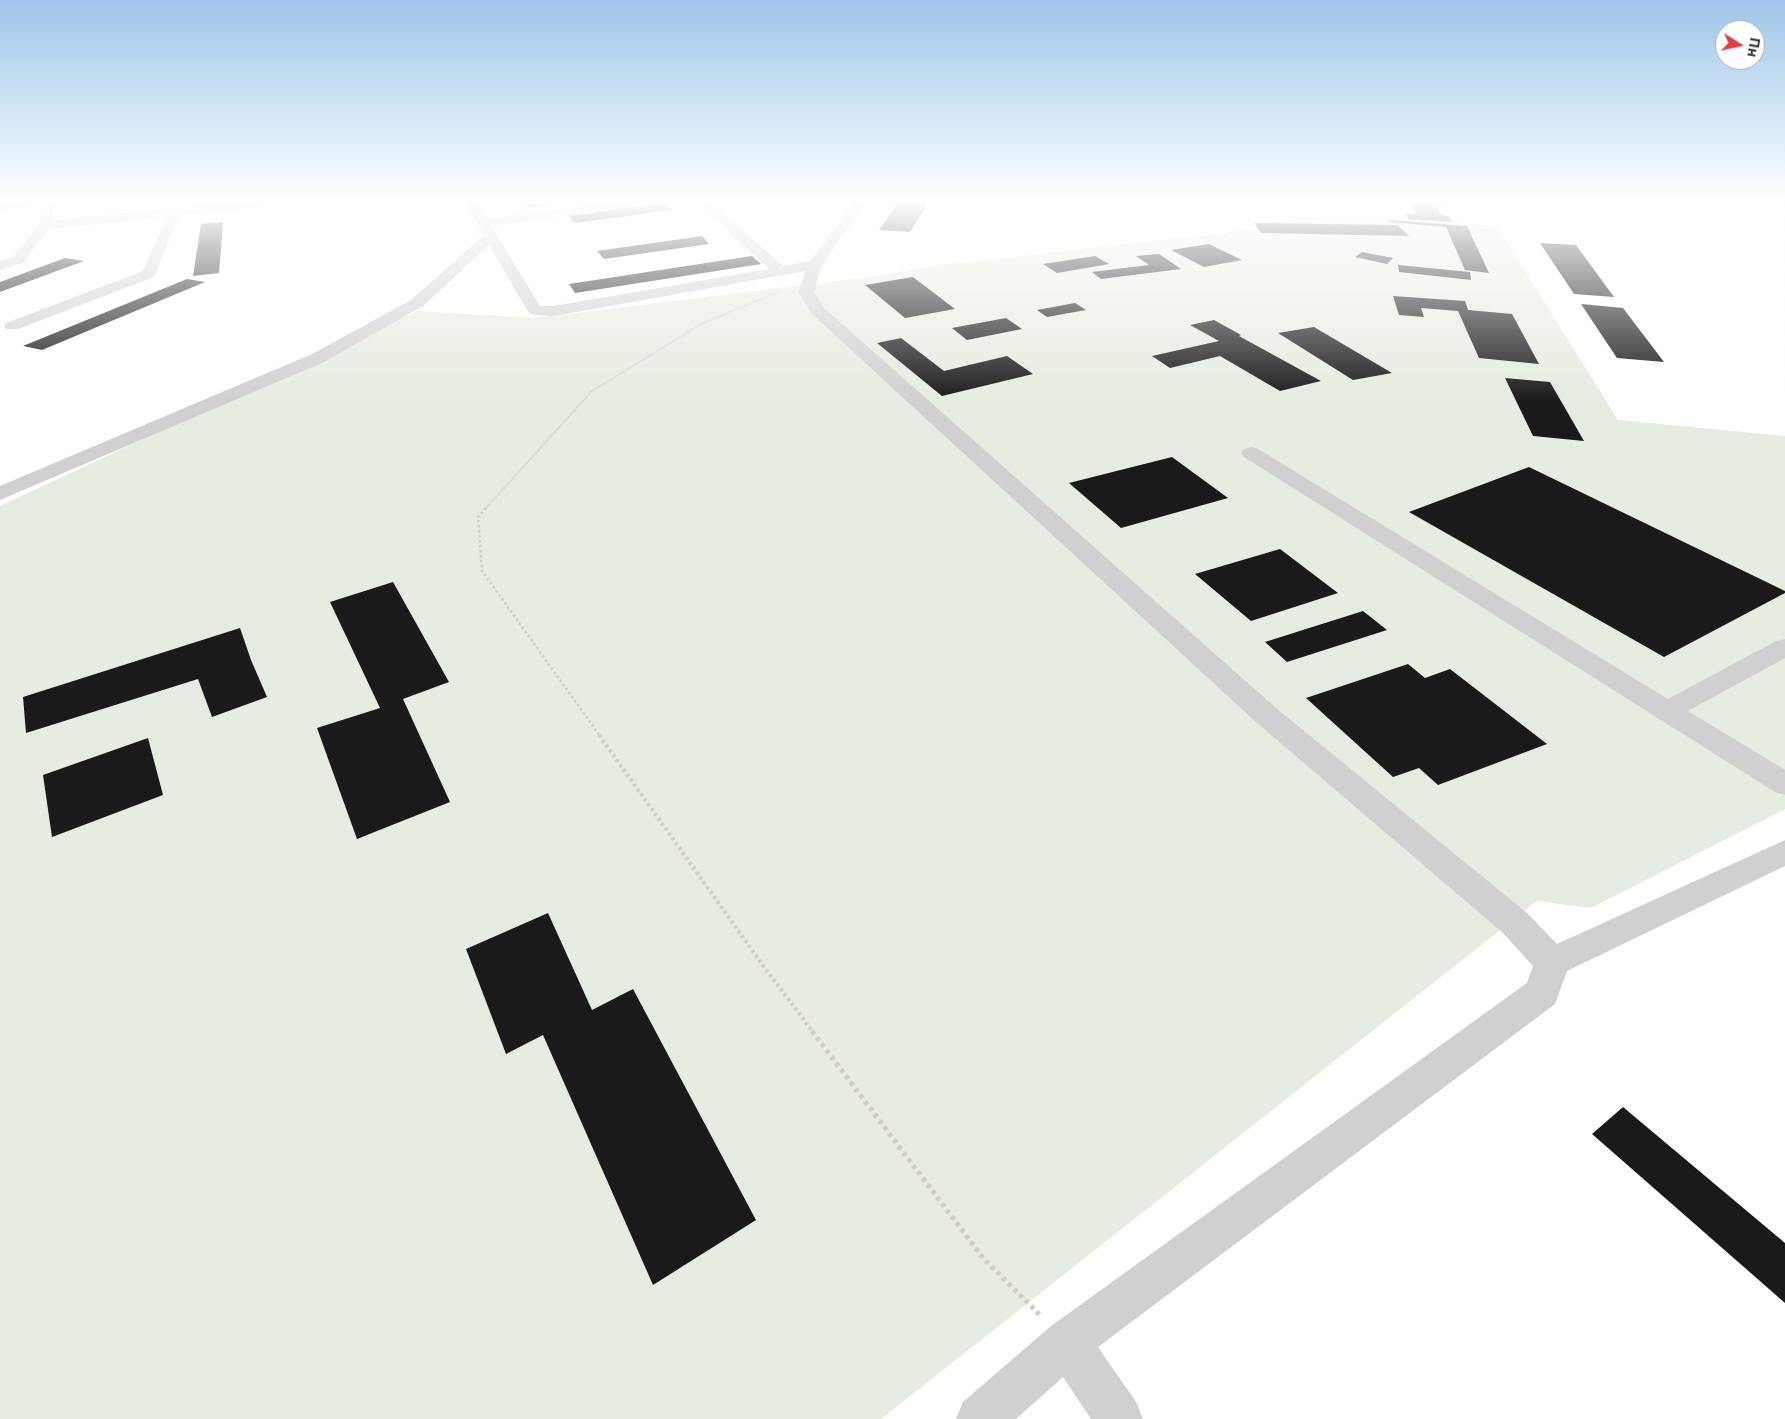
<!DOCTYPE html>
<html>
<head>
<meta charset="utf-8">
<style>
  body { margin:0 }
  #map { position:relative; width:1785px; height:1419px; overflow:hidden; background:#fff; font-family:"Noto Sans",sans-serif }
  canvas { display:block }
  .north { position:absolute; left:1715px; top:20px; width:50px; height:50px; box-sizing:border-box; background:#fff; border:1px solid #adadad; border-radius:50%; rotate:100deg; font-size:14px; font-weight:700; line-height:20px; text-align:center; color:#333 }
  .north::after { content:''; display:block; margin:auto; width:18px; height:22px; background:#e63946; clip-path:polygon(50% 0,100% 100%,50% 72%,0 100%) }
</style>
</head>
<body>
<div id="map">
<canvas width="1785" height="1419"></canvas>
<div class="north">Пн</div>
</div>
<script>
const g = document.querySelector('canvas').getContext('2d');
g.lineJoin = 'round';
function paint(path, color) {
  g.fillStyle = color;
  g.fill(path, 'evenodd');
}
function toPath(rows) {
  const path = new Path2D();
  for (const r of rows) {
    path.moveTo(r[0], r[1]);
    for (let i = 2; i < r.length; i += 2) path.lineTo(r[i], r[i + 1]);
  }
  return path;
}
function trace(path, color, width, dash) {
  g.strokeStyle = color;
  g.lineWidth = width;
  g.lineCap = dash ? 'butt' : 'round';
  g.setLineDash(dash || []);
  g.stroke(path);
}
paint(toPath([
  [1257,216,1396,218,1497,226,1618,420,1785,436,1785,809,1591,908,1537,901,881,1419,0,1419,0,506,417,311,535,318,861,278,942,265,1265,228]
]), '#e6ecdf');
paint(toPath([
  [524,203,556,203,556,204,528,208],
  [662,203,665,203,672,210,575,223,569,216],
  [898,203,928,203,910,232,879,230],
  [1410,203,1441,203,1442,205,1436,205,1441,215,1449,216,1452,222,1408,219,1405,213,1415,214],
  [1388,220,1467,226,1489,273,1465,270,1446,227,1389,222],
  [223,222,219,273,193,276,201,224],
  [1254,223,1398,225,1409,236,1261,233],
  [702,236,709,244,604,259,597,251],
  [1540,243,1576,245,1614,297,1574,294],
  [1209,244,1242,260,1204,267,1171,250],
  [1362,252,1393,258,1387,264,1355,257],
  [1159,254,1181,269,1101,279,1092,272,1149,265,1136,256],
  [752,256,761,264,575,293,569,284],
  [1095,256,1109,264,1057,273,1043,264],
  [65,258,84,261,0,292,0,282],
  [1398,265,1470,272,1471,280,1399,272],
  [913,277,955,309,905,318,865,285],
  [187,279,205,282,42,350,23,346],
  [1393,296,1465,301,1468,310,1512,314,1539,364,1479,358,1458,311,1421,308,1424,317,1399,315],
  [1075,303,1086,310,1047,317,1037,310],
  [1581,304,1623,308,1664,362,1617,358],
  [1006,318,1022,329,967,340,952,328],
  [1214,320,1241,335,1239,336,1321,381,1280,391,1220,356,1170,368,1152,356,1219,341,1190,325],
  [1314,327,1392,373,1353,380,1278,333],
  [901,338,944,371,1007,356,1033,374,942,396,877,343],
  [1505,378,1550,382,1584,441,1533,436],
  [1172,457,1228,498,1121,528,1069,483],
  [1529,467,1785,591,1785,593,1664,657,1409,512],
  [1280,549,1338,593,1251,621,1195,574],
  [393,582,449,682,403,699,450,802,357,839,317,728,380,708,330,602],
  [1363,611,1387,630,1287,662,1265,642],
  [240,628,251,660,267,697,212,717,198,679,26,733,23,697],
  [1408,664,1425,678,1450,669,1547,744,1438,785,1419,768,1393,777,1306,698],
  [148,738,163,795,52,837,43,775],
  [548,913,592,1010,633,989,756,1220,653,1285,543,1035,506,1054,466,949],
  [1623,1107,1785,1243,1785,1303,1592,1134]
]), '#1a1a1a');
trace(toPath([
  [485,509,592,391,703,323,781,291]
]), '#cdcdcd', 2, [1, 1]);
trace(toPath([
  [486,508,478,517,482,571,600,736]
]), '#cdcdcd', 2.5, [2.5, 2.5]);
trace(toPath([
  [599,735,764,967,813,1032]
]), '#cdcdcd', 4, [3, 3]);
trace(toPath([
  [812,1031,983,1258,1041,1316]
]), '#cdcdcd', 5, [4, 4]);
paint(toPath([
  [0,203,36,203,30,207,0,210,0,203],
  [45,203,57,203,53,220,226,203,269,203,263,207,179,215,154,277,18,329,6,329,4,326,6,323,143,271,166,217,49,229,23,263,0,270,0,261,13,257,39,224,45,203],
  [465,203,477,203,487,219,606,203,640,203,634,207,491,226,540,306,554,306,769,269,698,203,711,203,783,266,810,261,854,203,866,203,822,265,814,292,824,308,1276,708,1527,913,1557,944,1785,840,1785,866,1567,971,1555,1004,1098,1347,1136,1402,1143,1419,1091,1419,1063,1377,1016,1419,956,1419,963,1402,1051,1326,1527,983,1533,966,1503,933,1256,722,812,314,798,292,806,271,554,316,535,315,529,313,527,310,489,245,423,306,324,362,0,500,0,486,312,354,411,300,484,235,465,203],
  [1251,447,1258,449,1668,699,1776,641,1785,639,1785,658,1688,711,1785,770,1785,795,1775,792,1244,457,1241,453,1244,449,1251,447]
]), '#d0d0d0');
const sky = g.createLinearGradient(0, 0, 0, 402);
sky.addColorStop(0, '#9ec6ea');
sky.addColorStop(0.5, '#fff');
sky.addColorStop(1, '#ffffff00');
g.fillStyle = sky;
g.fillRect(0, 0, 1785, 402);
</script>
</body>
</html>
